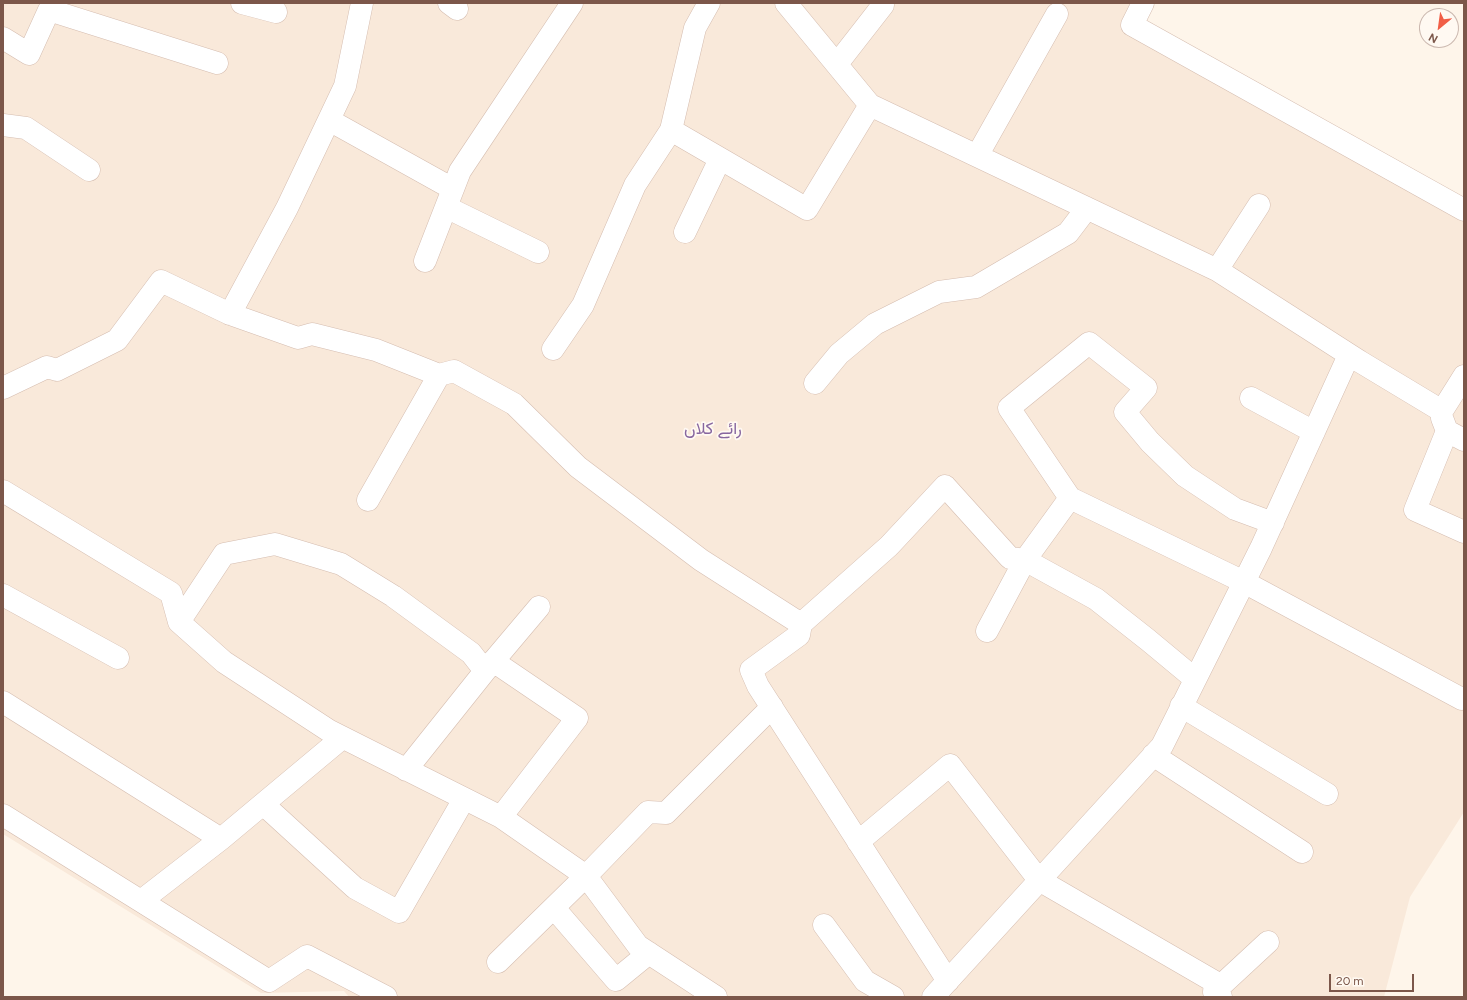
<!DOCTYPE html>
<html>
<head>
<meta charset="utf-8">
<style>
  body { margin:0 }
  #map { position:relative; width:1467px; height:1000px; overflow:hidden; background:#fef5ea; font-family:Figtree,sans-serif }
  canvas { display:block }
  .frame { position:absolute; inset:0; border:4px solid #7c574a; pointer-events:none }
  .north { position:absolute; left:1419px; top:8px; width:40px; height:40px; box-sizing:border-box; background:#fff9f2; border:1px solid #cbb8af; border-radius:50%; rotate:209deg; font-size:11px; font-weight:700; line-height:16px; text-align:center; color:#7c574a }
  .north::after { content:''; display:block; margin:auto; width:14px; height:18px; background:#f15e46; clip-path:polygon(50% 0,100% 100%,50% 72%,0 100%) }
  .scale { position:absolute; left:1329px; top:974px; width:85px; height:18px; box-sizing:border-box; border:2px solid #7c574a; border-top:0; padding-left:5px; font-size:12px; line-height:14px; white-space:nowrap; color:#7c574a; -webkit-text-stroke:3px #fff9f2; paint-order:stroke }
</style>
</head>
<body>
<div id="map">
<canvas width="1467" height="1000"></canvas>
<div class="frame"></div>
<div class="north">N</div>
<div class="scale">20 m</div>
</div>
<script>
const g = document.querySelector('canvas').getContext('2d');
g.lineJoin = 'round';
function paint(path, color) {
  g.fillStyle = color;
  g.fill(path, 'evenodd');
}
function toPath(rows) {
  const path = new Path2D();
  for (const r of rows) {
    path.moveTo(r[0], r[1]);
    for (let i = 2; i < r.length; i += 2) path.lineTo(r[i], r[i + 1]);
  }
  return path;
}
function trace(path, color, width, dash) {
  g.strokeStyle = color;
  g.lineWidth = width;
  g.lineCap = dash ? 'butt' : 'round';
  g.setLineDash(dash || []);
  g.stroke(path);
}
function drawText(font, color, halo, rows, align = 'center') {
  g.font = font + ' Figtree,Vazirmatn,sans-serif';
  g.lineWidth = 3.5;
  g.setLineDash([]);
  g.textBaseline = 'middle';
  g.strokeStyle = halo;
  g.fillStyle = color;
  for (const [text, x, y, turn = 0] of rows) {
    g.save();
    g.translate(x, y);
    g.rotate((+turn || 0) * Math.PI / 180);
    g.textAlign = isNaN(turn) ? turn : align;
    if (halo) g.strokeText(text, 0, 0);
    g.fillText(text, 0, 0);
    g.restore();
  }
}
paint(toPath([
  [3,3,1144,3,1132,25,1464,210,1464,812,1410,897,1384,997,349,997,344,991,261,993,3,834]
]), '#f9e9da');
const minor = toPath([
  [242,3,276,12],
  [362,3,345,86,287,208,230,314,298,338,312,334,376,350,439,375],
  [449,3,457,9],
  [709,3,695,28,671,130,807,209,870,105],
  [786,3,870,105,1217,270,1359,361],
  [1143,3,1132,25,1464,210],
  [3,38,29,54,49,10,217,63],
  [837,64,883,5],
  [329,120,453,189],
  [3,125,26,128,89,170],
  [977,156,1057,14],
  [446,207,538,252],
  [685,232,720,159],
  [425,261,460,171,572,3],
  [1217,270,1259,205],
  [553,349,583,305,635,185,671,130],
  [815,383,839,354,875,324,939,292,976,287,1068,233,1087,208],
  [3,388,47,367,57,370,117,340,161,281,230,314],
  [1251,398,1314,432],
  [1442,418,1447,431,1464,440],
  [1447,431,1415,510,1464,532],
  [3,491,171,593,179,622,224,662,328,730,501,817,586,876,638,946,716,997],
  [1070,498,1025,560,1096,599,1148,640,1195,679],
  [368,500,439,375,454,371,514,404,578,467,701,560,801,624,889,546,945,486,1010,558,1025,560,987,631],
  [1273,523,1235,509,1185,476,1150,442,1125,412,1146,388,1089,343,1009,408,1070,498,1244,582,1462,699],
  [3,595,118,658],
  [179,622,224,554,275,544,341,564,393,596,471,653,485,671,406,770],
  [801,624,799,635,751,670,758,686,948,981],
  [493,661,577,718,501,817],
  [485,671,539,607],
  [3,702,221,839],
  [1181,706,1327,794],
  [1153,755,1302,852],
  [263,804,355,888,399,912,464,799],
  [3,815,269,981,307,956,386,997],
  [858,842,950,765,1039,880,1215,982,1214,992,1221,997],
  [141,901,221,839,342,738],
  [554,908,616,980,649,953],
  [824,925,865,981,893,997],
  [498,962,586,876,648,812,666,813,772,707],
  [1214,992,1268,942],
  [933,997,1162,746,1261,548,1349,355,1442,411,1464,376]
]);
trace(minor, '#d5bdb0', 23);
trace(minor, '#fff', 22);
drawText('17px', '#87669f', '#fff9f2', [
  ["رائے کلاں",713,429]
]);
</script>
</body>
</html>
